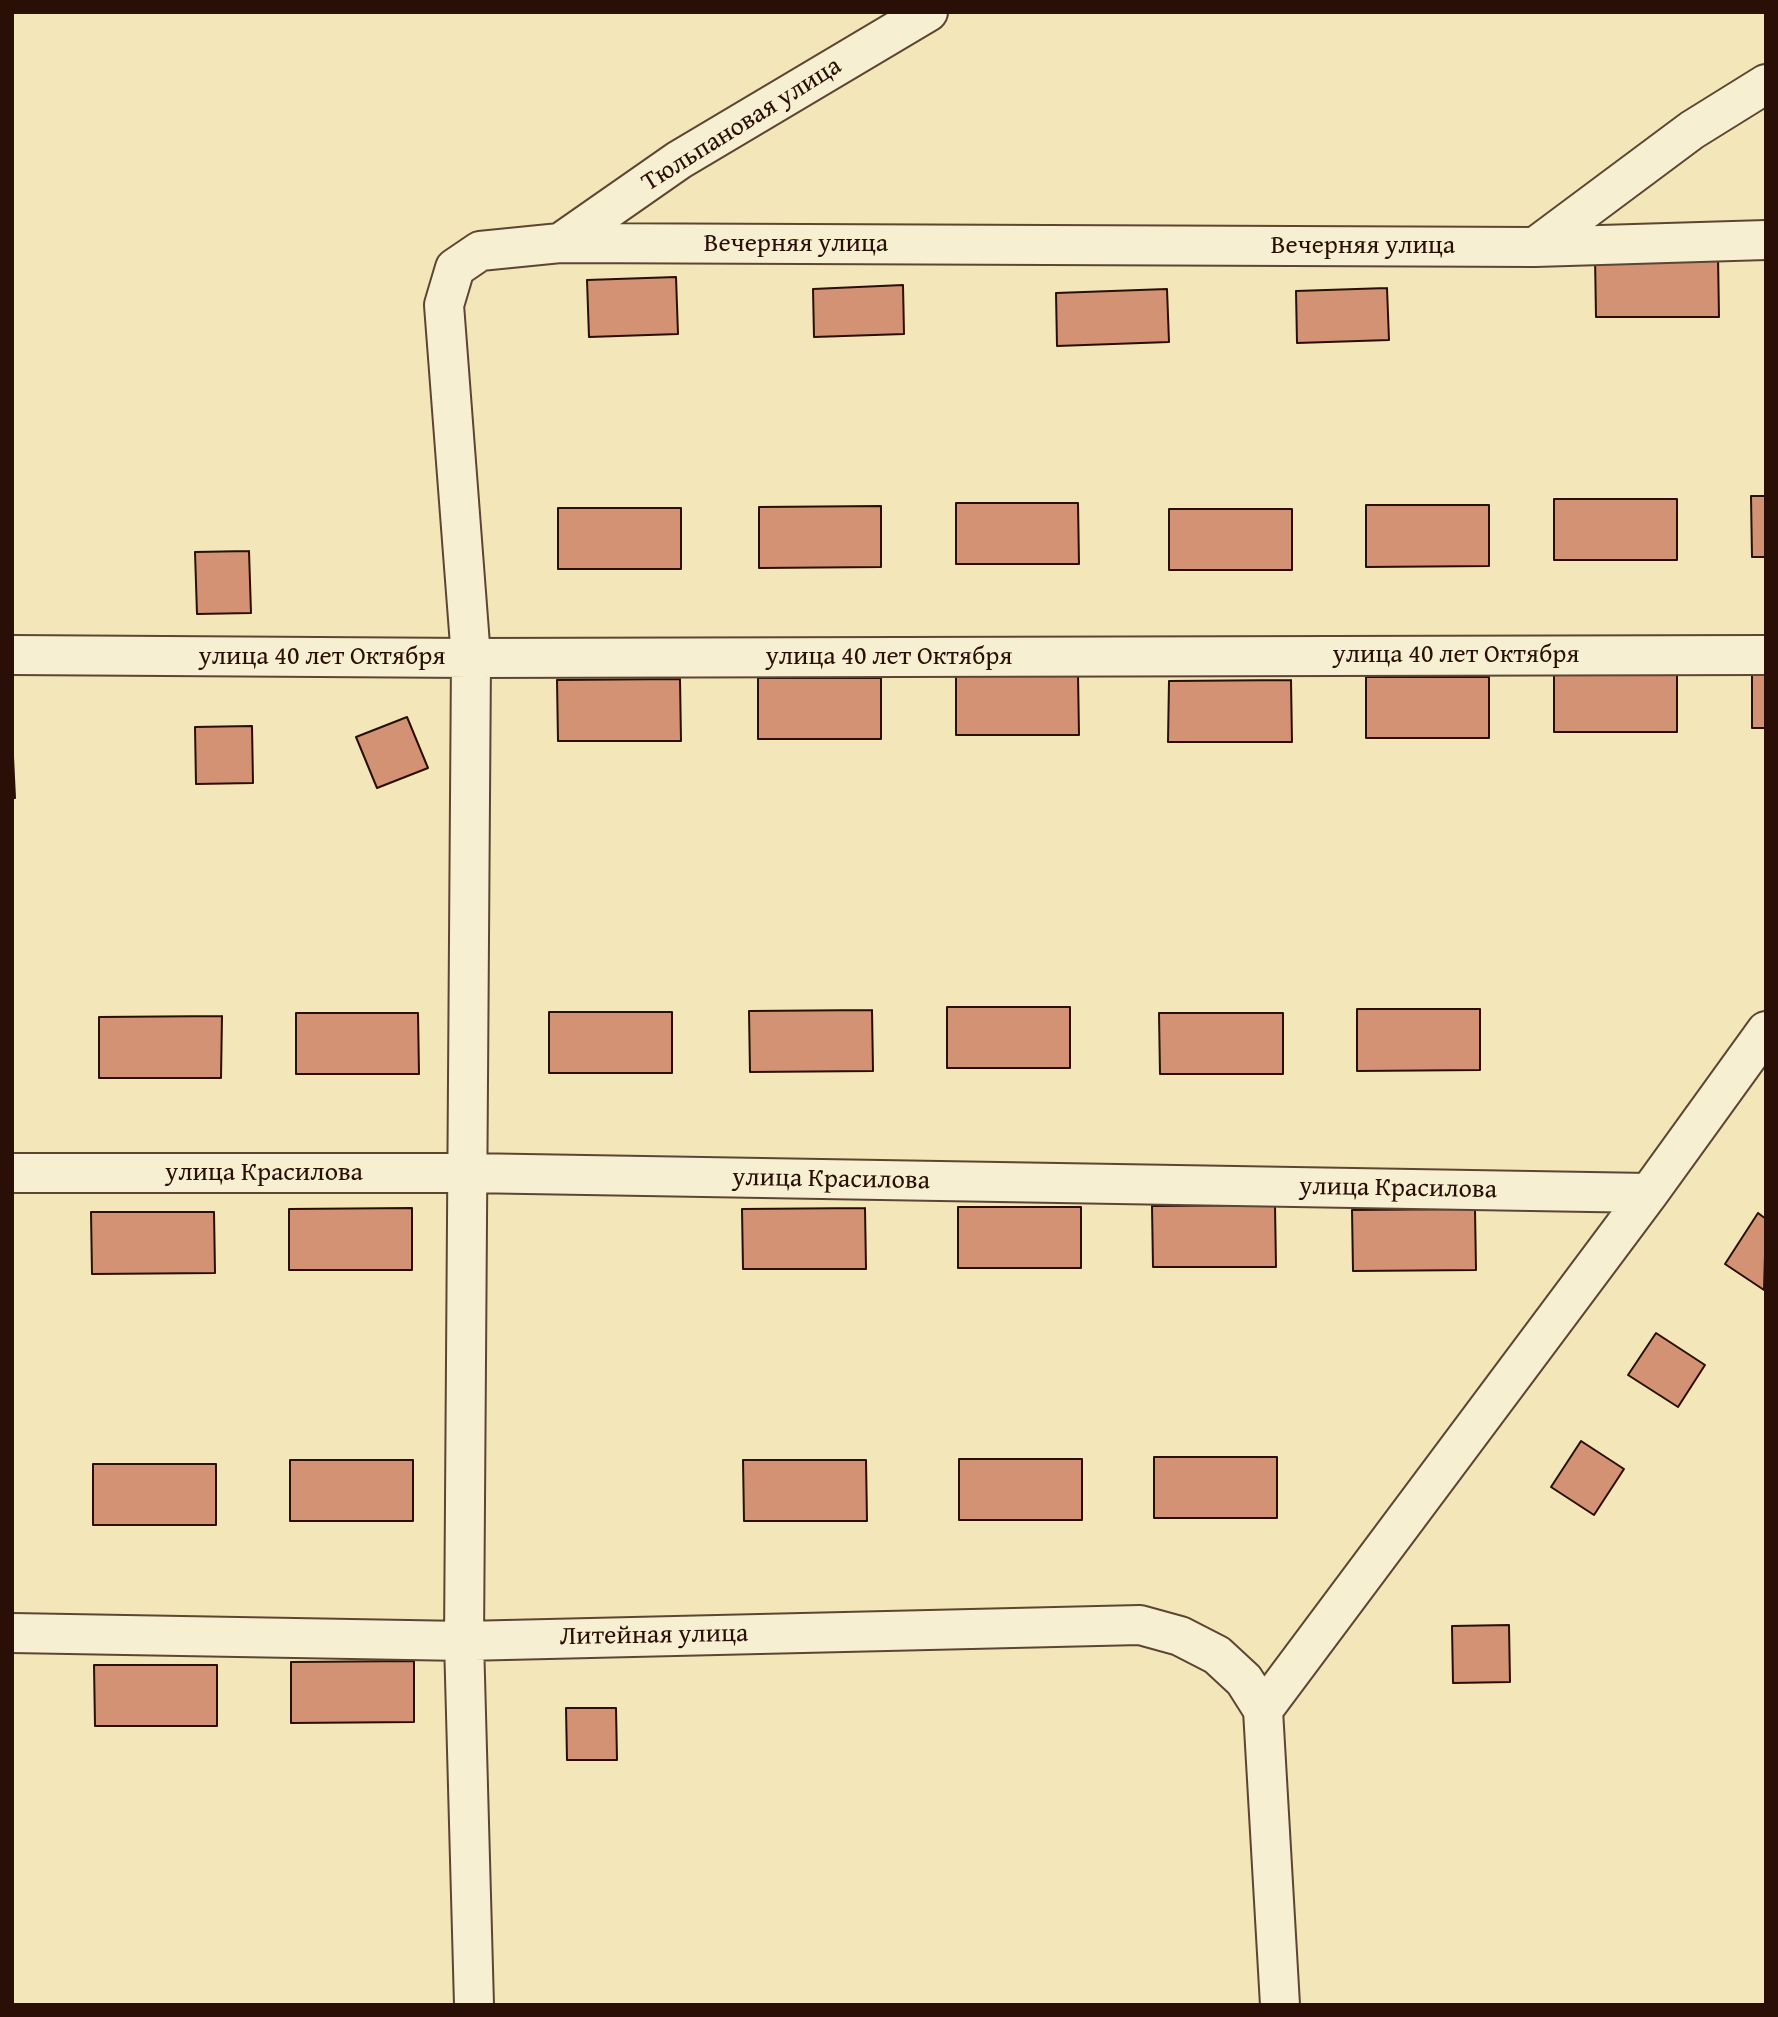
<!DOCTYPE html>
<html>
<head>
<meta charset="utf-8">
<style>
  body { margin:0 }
  #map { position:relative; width:1778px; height:2017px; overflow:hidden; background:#f3e6b8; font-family:"Gentium Book Plus",serif }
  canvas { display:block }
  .frame { position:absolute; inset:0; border:14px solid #290f05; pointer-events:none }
</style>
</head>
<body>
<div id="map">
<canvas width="1778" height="2017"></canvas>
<div class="frame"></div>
</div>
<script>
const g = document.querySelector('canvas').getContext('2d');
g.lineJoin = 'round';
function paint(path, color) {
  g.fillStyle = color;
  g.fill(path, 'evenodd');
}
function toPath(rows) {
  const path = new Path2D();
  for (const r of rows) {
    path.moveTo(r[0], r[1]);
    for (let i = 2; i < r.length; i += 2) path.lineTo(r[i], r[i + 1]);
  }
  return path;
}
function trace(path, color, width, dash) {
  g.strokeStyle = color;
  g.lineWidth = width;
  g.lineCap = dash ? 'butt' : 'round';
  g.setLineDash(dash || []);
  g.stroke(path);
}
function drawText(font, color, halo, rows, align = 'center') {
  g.font = font + ' "Gentium Book Plus",serif';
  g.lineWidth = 7;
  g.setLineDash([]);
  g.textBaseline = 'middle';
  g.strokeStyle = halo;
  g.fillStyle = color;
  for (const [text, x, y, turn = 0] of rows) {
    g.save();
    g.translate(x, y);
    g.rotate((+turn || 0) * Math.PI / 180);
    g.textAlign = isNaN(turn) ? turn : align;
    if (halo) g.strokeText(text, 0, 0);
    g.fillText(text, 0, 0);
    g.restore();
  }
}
const building = toPath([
  [1595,256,1718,256,1719,317,1596,317,1595,256],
  [676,277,678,334,589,337,587,280,676,277],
  [903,285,904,334,814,337,813,289,903,285],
  [1387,288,1389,340,1297,343,1296,291,1387,288],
  [1167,289,1169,342,1057,346,1056,293,1167,289],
  [1751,496,1766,496,1766,557,1752,557,1751,496],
  [1554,499,1677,499,1677,560,1554,560,1554,499],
  [956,503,1078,503,1079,564,956,564,956,503],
  [1366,505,1489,505,1489,566,1366,567,1366,505],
  [881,506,881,567,759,568,759,507,881,506],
  [558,508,681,508,681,569,558,569,558,508],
  [1169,509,1292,509,1292,570,1169,570,1169,509],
  [249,551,251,613,197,614,195,552,249,551],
  [1752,667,1766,667,1766,728,1752,728,1752,667],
  [1677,670,1677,732,1554,732,1554,671,1677,670],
  [1078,674,1079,735,956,735,956,675,1078,674],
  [1366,677,1489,677,1489,738,1366,738,1366,677],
  [758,678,881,678,881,739,758,739,758,678],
  [680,679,681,741,558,741,557,680,680,679],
  [1291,680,1292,742,1168,742,1169,681,1291,680],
  [407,717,428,768,377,788,356,737,407,717],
  [252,726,253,783,196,784,195,727,252,726],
  [12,736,15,798,12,798,12,736],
  [947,1007,1070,1007,1070,1068,947,1068,947,1007],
  [1357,1009,1480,1009,1480,1070,1357,1071,1357,1009],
  [872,1010,873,1071,750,1072,749,1011,872,1010],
  [549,1012,672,1012,672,1073,549,1073,549,1012],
  [296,1013,418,1013,419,1074,296,1074,296,1013],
  [1159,1013,1283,1013,1283,1074,1160,1074,1159,1013],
  [222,1016,221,1078,99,1078,99,1017,222,1016],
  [1275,1205,1276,1267,1153,1267,1152,1206,1275,1205],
  [958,1207,1081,1207,1081,1268,958,1268,958,1207],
  [412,1208,412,1270,289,1270,289,1209,412,1208],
  [865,1208,866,1269,743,1269,742,1209,865,1208],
  [1475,1209,1476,1270,1353,1271,1352,1210,1475,1209],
  [91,1212,214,1212,215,1273,92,1274,91,1212],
  [1758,1213,1766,1219,1764,1290,1725,1264,1758,1213],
  [1656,1333,1705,1365,1678,1407,1628,1375,1656,1333],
  [1581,1441,1624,1469,1594,1515,1551,1487,1581,1441],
  [1154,1457,1277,1457,1277,1518,1154,1518,1154,1457],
  [959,1459,1082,1459,1082,1520,959,1520,959,1459],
  [290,1460,413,1460,413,1521,290,1521,290,1460],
  [743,1460,866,1460,867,1521,744,1521,743,1460],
  [93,1464,216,1464,216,1525,93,1525,93,1464],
  [1509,1625,1510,1682,1453,1683,1452,1626,1509,1625],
  [414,1661,414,1722,291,1723,291,1662,414,1661],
  [94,1665,217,1665,217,1726,95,1726,94,1665],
  [566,1708,616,1708,617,1760,567,1760,566,1708]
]);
paint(building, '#d39274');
trace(building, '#290f05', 2);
const minor = toPath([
  [560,243,679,160,928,12],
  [1535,247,1692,130,1766,84],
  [12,655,471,658,1766,655],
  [12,1173,467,1173,1649,1193],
  [12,1633,464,1641,1140,1625,1180,1636,1217,1655,1244,1680,1263,1710],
  [474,2005,464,1641,471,658,444,305,455,268,480,251,560,243,1535,247,1766,240],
  [1280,2005,1263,1710,1649,1193,1766,1031]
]);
trace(minor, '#5c4532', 42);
trace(minor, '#f7efd1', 38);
drawText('26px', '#290f05', '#f7efd1', [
  ["Тюльпановая улица",742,125,-32],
  ["Вечерняя улица",796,244],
  ["Вечерняя улица",1363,246],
  ["улица 40 лет Октября",1456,655],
  ["улица 40 лет Октября",322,657],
  ["улица 40 лет Октября",889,657],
  ["улица Красилова",264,1173],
  ["улица Красилова",831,1180,1],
  ["улица Красилова",1398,1189,1],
  ["Литейная улица",654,1636,-1]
]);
</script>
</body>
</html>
